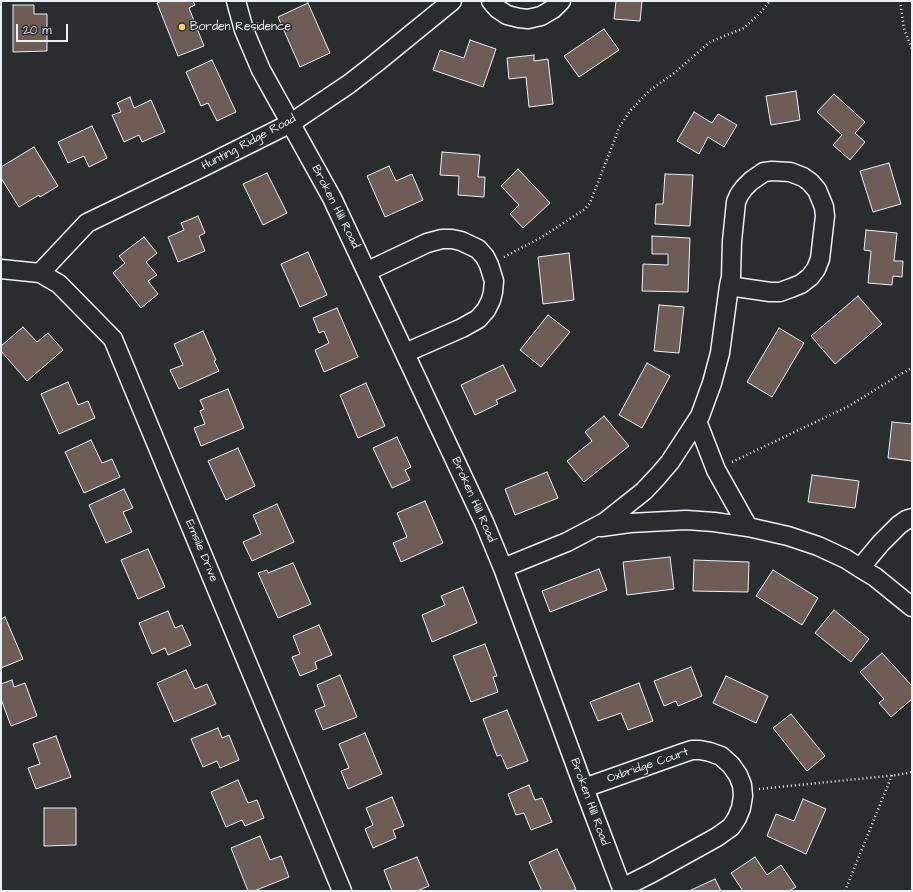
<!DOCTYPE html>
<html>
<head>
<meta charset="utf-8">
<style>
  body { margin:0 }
  #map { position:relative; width:913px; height:892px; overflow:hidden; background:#2a2d2e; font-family:"Architects Daughter",sans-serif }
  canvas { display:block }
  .frame { position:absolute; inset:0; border:2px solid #e8f1f8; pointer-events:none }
  .scale { position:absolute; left:16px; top:24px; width:52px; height:18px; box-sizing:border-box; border:2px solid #e8f1f8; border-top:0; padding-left:5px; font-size:12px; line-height:14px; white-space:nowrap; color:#e8f1f8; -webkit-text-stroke:3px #2a2d2e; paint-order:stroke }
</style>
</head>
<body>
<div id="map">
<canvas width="913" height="892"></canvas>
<div class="frame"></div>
<div class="scale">20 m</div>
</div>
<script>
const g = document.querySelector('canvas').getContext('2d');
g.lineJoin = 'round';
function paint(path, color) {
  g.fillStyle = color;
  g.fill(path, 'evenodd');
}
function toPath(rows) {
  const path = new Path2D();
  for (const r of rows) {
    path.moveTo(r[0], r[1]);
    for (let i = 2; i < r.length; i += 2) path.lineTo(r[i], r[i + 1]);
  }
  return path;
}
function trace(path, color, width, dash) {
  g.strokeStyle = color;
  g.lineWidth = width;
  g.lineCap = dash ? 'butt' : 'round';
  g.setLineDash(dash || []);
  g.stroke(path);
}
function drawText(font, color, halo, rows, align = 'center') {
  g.font = font + ' "Architects Daughter",sans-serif';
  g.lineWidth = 3;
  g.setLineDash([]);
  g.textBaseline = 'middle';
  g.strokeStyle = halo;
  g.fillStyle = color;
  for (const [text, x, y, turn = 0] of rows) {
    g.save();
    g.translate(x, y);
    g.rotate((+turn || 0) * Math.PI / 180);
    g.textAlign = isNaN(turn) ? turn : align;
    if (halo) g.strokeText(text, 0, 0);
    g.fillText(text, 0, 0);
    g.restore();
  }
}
const building = toPath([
  [162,1,193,1,195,5,189,8,204,46,178,56,157,3,162,1],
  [616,1,642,1,640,21,614,19,616,1],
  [308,3,330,53,300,67,278,17,308,3],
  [13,5,34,5,34,14,47,14,47,51,13,52,13,5],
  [604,29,619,50,579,77,564,56,604,29],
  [470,40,496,49,483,87,433,70,440,50,464,58,470,40],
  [534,55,534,61,548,59,553,104,529,107,526,77,509,79,507,58,534,55],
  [212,60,236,112,217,121,208,103,201,106,186,72,212,60],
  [796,91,800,120,771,125,766,96,796,91],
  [834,94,865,122,855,133,865,142,850,160,833,145,842,135,817,112,834,94],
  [130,97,134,108,151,100,165,132,142,142,139,135,124,142,112,115,121,112,117,103,130,97],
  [694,112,712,123,718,114,737,125,724,147,708,137,699,154,677,141,694,112],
  [92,126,107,158,89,167,84,156,68,163,58,142,92,126],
  [34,147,58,186,40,197,39,195,19,207,1,178,1,167,34,147],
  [442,152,480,155,478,177,485,177,484,197,458,195,459,176,440,175,442,152],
  [889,163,901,204,873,212,860,171,889,163],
  [389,166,396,181,412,174,423,200,385,217,367,176,389,166],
  [518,169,550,203,523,228,510,214,519,205,501,186,518,169],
  [267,173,287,213,263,225,243,184,267,173],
  [665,174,693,175,690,226,655,224,656,204,663,204,665,174],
  [198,216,205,233,199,236,205,251,178,262,168,237,184,230,181,223,198,216],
  [866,230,897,233,894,261,903,261,902,277,893,276,892,285,868,283,871,251,864,250,866,230],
  [652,236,690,238,688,292,642,291,643,264,668,265,668,254,652,254,652,236],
  [144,237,157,253,146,262,157,275,148,281,158,294,141,308,113,273,125,263,119,256,144,237],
  [308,252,327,295,300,307,281,264,308,252],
  [569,253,574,300,543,304,538,257,569,253],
  [858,296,882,324,835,364,811,336,858,296],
  [659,305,684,307,679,353,654,351,659,305],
  [337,308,358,357,324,372,315,350,329,343,324,331,319,333,313,318,337,308],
  [548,315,570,332,541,367,520,350,548,315],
  [23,327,37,342,48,333,63,350,27,381,1,351,1,346,23,327],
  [779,328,804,343,772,397,747,382,779,328],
  [203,331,216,360,214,361,219,371,179,389,170,370,183,365,174,344,203,331],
  [647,363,670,376,642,428,619,415,647,363],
  [503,365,516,391,496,400,498,404,475,415,461,385,503,365],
  [68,382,78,405,88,401,95,418,59,434,41,394,68,382],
  [366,383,385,426,358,438,340,395,366,383],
  [228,389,244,428,201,446,194,428,205,424,200,411,204,409,200,400,228,389],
  [604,416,629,446,584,482,567,461,592,441,585,432,604,416],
  [892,422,912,424,912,461,888,458,892,422],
  [397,437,411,467,405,470,410,480,392,488,373,448,397,437],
  [91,440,102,463,112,459,120,477,84,493,65,452,91,440],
  [238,448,255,486,226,500,208,461,238,448],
  [547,472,558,498,515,515,505,489,547,472],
  [812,475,859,481,855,508,808,502,812,475],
  [124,489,133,508,123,512,132,532,106,543,89,505,124,489],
  [425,501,443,543,401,562,393,543,407,537,397,513,425,501],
  [277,504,294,542,252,561,243,542,261,534,253,515,277,504],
  [148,549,165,587,138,599,121,560,148,549],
  [670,557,674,589,627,595,623,562,670,557],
  [694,560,749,562,748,592,693,591,694,560],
  [293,563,311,604,278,618,258,573,267,570,268,573,293,563],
  [599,569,607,590,550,612,542,591,599,569],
  [773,570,818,598,802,625,756,596,773,570],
  [463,587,477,623,432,642,422,615,445,605,441,596,463,587],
  [834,610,869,639,851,662,815,633,834,610],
  [168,611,175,628,182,625,191,645,168,655,165,648,152,654,139,623,168,611],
  [5,617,23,659,1,668,1,619,5,617],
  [319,625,332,655,315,662,317,669,300,676,292,657,300,654,293,636,319,625],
  [485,644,497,676,493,677,498,692,471,702,453,656,485,644],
  [882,653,912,686,912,699,891,717,879,703,884,699,860,672,882,653],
  [691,667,702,696,678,706,676,701,664,706,654,681,691,667],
  [186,670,195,689,207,684,216,704,174,722,157,683,186,670],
  [340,675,357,717,323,730,315,710,325,706,317,685,340,675],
  [726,676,768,696,756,723,713,703,726,676],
  [12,680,14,687,25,683,37,716,11,726,1,699,1,684,12,680],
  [639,683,653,721,628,730,621,713,598,721,590,702,639,683],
  [507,710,528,761,507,769,501,755,497,756,483,719,507,710],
  [791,714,825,756,807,771,773,728,791,714],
  [218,728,222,738,229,735,239,760,220,768,217,761,203,767,191,739,218,728],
  [365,733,382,774,348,789,341,771,349,768,339,744,365,733],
  [56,736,71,777,36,789,28,768,40,764,33,744,56,736],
  [238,780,248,803,257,800,264,818,245,826,242,820,226,827,211,792,238,780],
  [529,785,535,800,542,798,552,822,531,830,524,813,516,815,508,794,529,785],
  [392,797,404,826,393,830,396,838,373,848,365,829,373,825,366,808,392,797],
  [803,799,826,809,806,854,767,836,776,814,794,821,803,799],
  [44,808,76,808,76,845,44,846,44,808],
  [260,836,270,860,281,856,289,877,254,891,248,891,231,848,260,836],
  [557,849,576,889,572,891,542,891,529,862,557,849],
  [417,857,429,886,417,891,392,891,384,870,417,857],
  [755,857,767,875,781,865,796,887,789,891,743,891,731,873,755,857],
  [715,879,721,891,689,891,715,879]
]);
paint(building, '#6e5d56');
trace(building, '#e8f1f8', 1);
const minor = toPath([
  [236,1,244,30,261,70,332,198,484,522,503,568,584,788,623,891],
  [491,1,498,9,507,15,519,18,528,19,541,16,553,9,561,1],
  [772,171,790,172,803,177,810,182,817,190,824,207,825,216,820,259,816,269,810,277,801,284,791,288,780,292,770,292,729,286,731,277,732,241,736,202,739,195,744,188,751,181,764,172,772,171],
  [1,269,40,273,59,284,113,339,342,891],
  [368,271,427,243,442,239,452,239,461,241,478,249,485,257,489,265,494,281,493,292,491,300,486,310,478,319,462,328,405,353],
  [40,273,87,223,201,168,291,123,349,84,376,63,452,1],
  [697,421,716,470,748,527],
  [912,518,906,520,899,525,881,543,860,568,875,577,912,607],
  [601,527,630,523,686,520,714,522,748,527,788,536,818,546,846,559,860,568],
  [503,568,567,542,605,522,644,491,658,476,670,462,700,416,712,383,720,353,729,286],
  [584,788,683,753,692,750,700,750,710,752,721,756,731,765,738,775,742,785,743,796,741,808,737,818,731,827,717,837,652,873,622,888]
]);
trace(minor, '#e8f1f8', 21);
trace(toPath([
  [900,1,904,29,912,49],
  [504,257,542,237,585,209,590,203,620,126,630,111,649,91,673,74,710,42,744,28,761,12,770,1],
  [732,462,849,406,899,375,912,368],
  [759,789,897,775,912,772],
  [845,891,892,775]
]), '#e8f1f8', 2.5, [1, 3]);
trace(minor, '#2a2d2e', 18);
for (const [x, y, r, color] of [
  [182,27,4,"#ffd166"]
]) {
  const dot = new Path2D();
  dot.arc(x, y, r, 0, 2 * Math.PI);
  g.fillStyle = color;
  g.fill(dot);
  trace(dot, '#2a2d2e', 1.5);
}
drawText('12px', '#e8f1f8', '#2a2d2e', [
  ["Borden Residence",190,27]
], 'left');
drawText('12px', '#e8f1f8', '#2a2d2e', [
  ["Hunting Ridge Road",249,143,-28],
  ["Broken Hill Road",335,207,63],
  ["Broken Hill Road",473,500,66],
  ["Emsile Drive",201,551,67],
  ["Oxbridge Court",648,766,-19],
  ["Broken Hill Road",589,802,70]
]);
</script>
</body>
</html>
